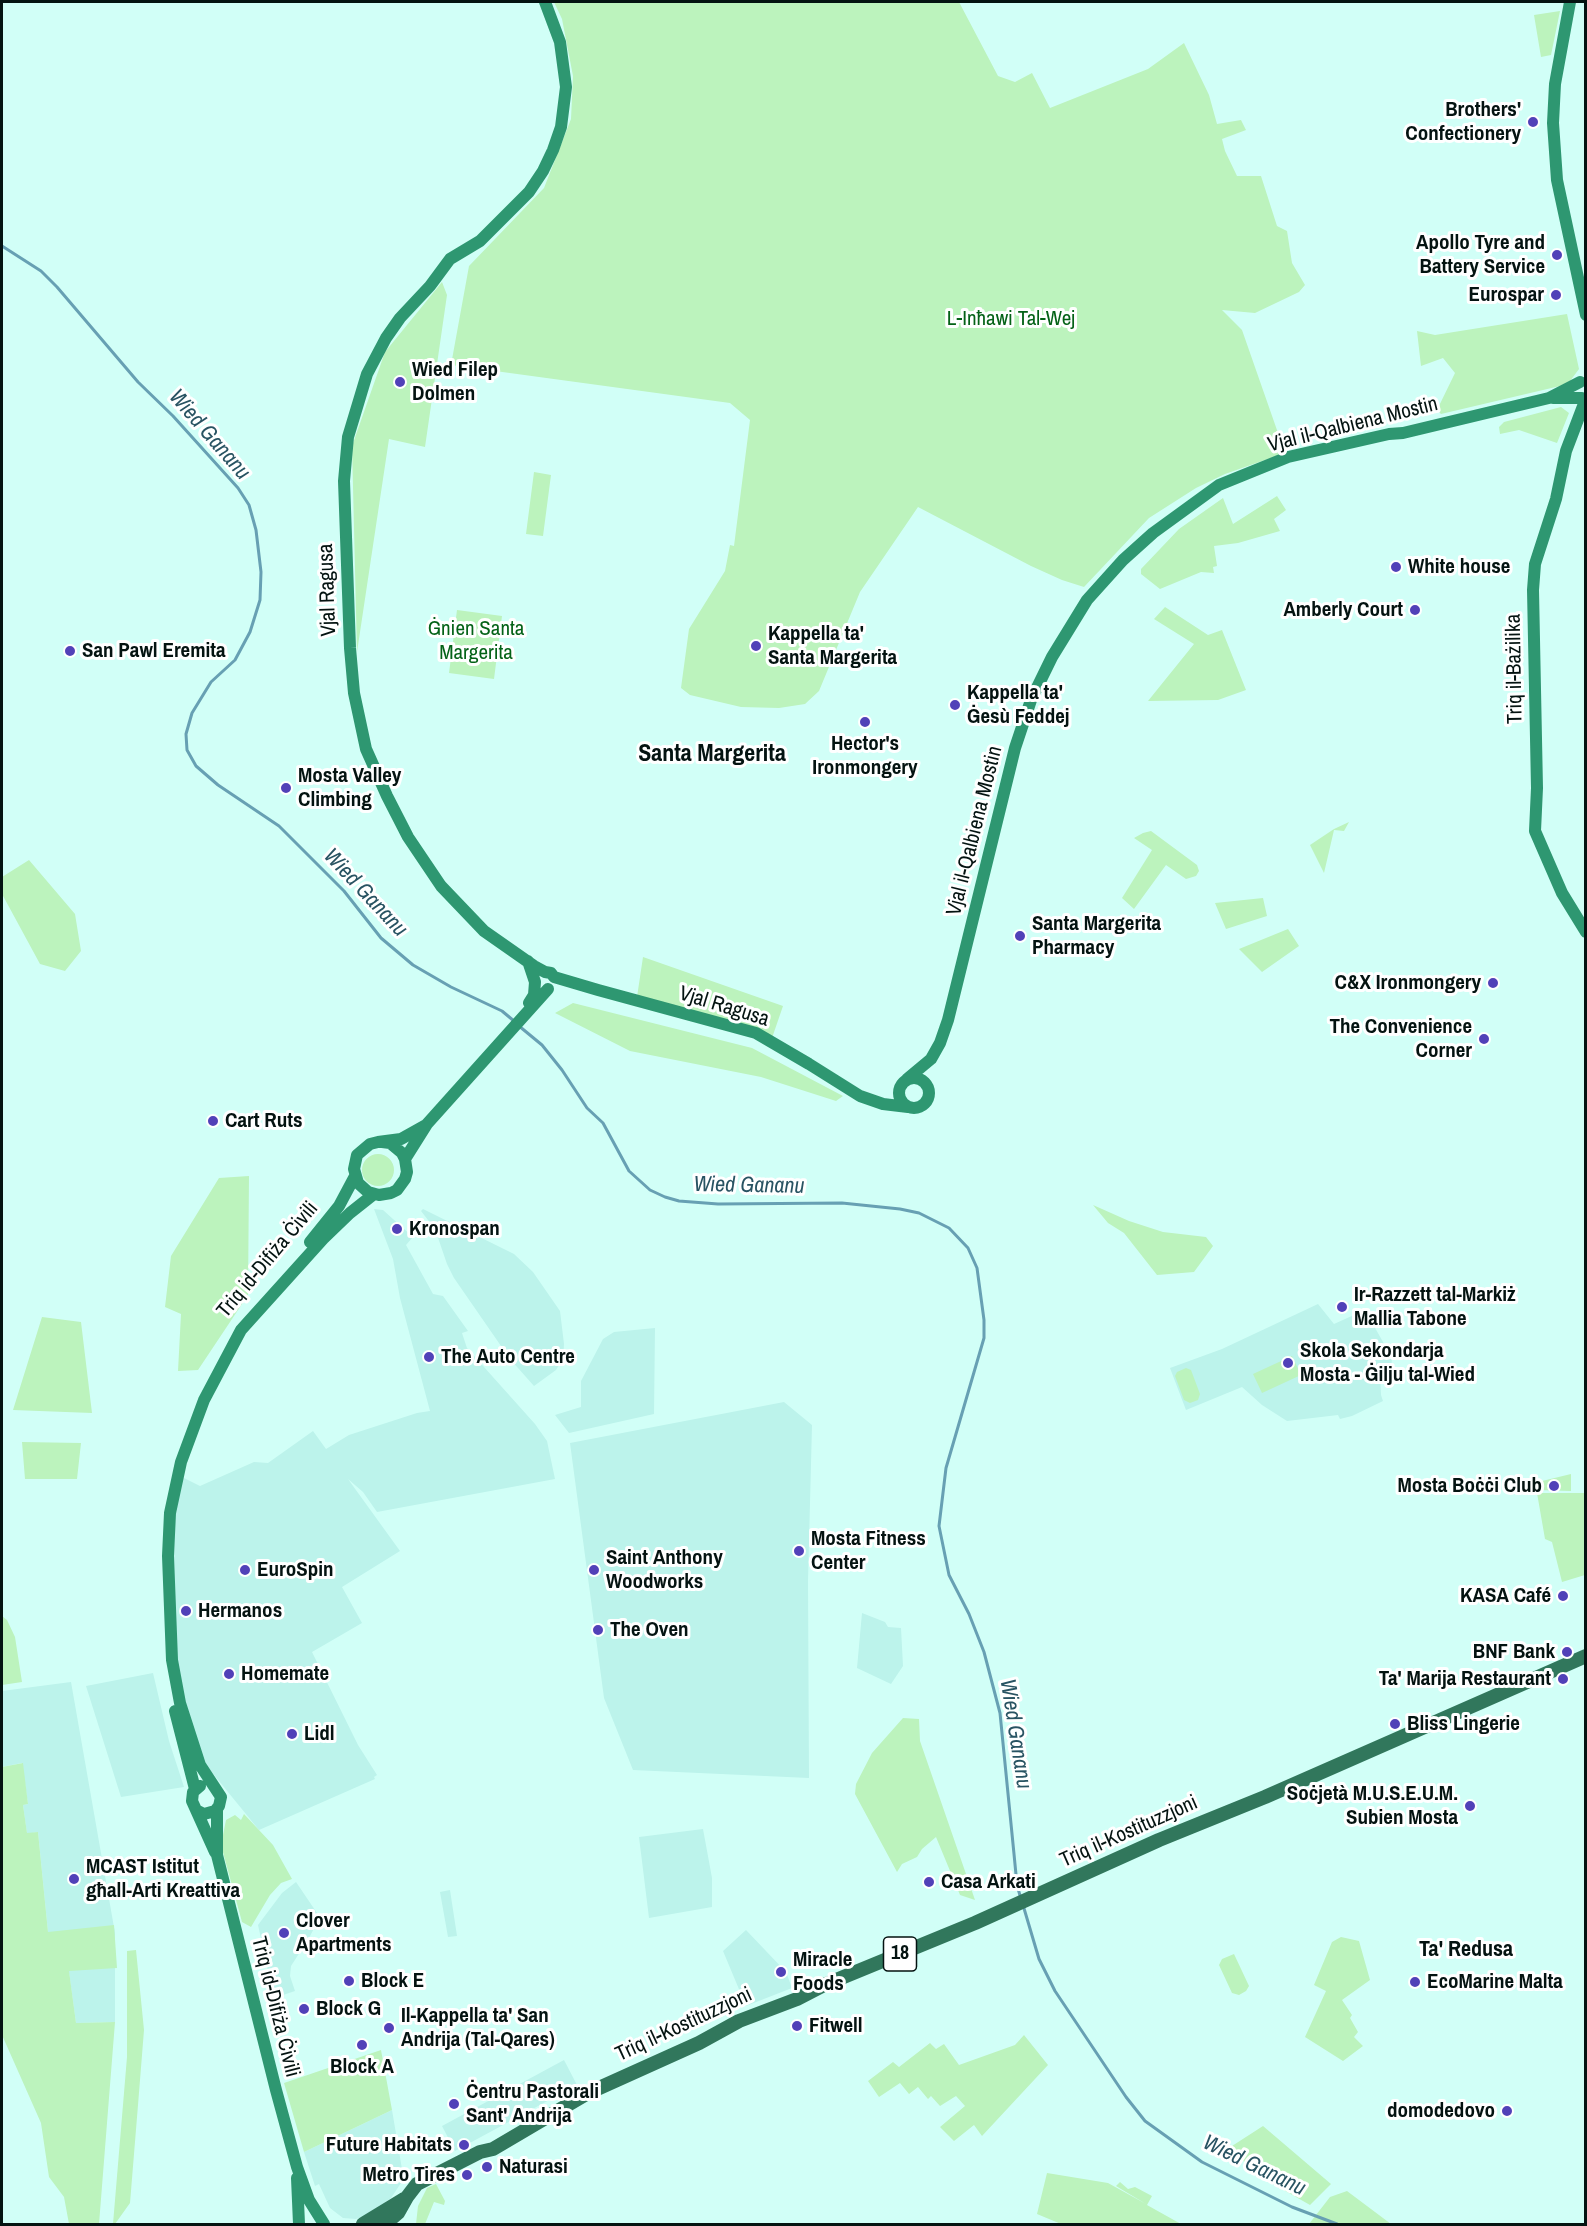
<!DOCTYPE html>
<html>
<head>
<meta charset="utf-8">
<style>
  body { margin:0 }
  #map { position:relative; width:1587px; height:2226px; overflow:hidden; background:#d1fff7; font-family:"Archivo Narrow",sans-serif }
  canvas { display:block }
  .frame { position:absolute; inset:0; border:3px solid #041311; pointer-events:none }
</style>
</head>
<body>
<div id="map">
<canvas width="1587" height="2226"></canvas>
<div class="frame"></div>
</div>
<script>
const g = document.querySelector('canvas').getContext('2d');
g.lineJoin = 'round';
function paint(path, color) {
  g.fillStyle = color;
  g.fill(path, 'evenodd');
}
function toPath(rows) {
  const path = new Path2D();
  for (const r of rows) {
    if (r.length === 3) {
      path.moveTo(r[0] + r[2], r[1]);
      path.arc(r[0], r[1], r[2], 0, 2 * Math.PI);
      continue;
    }
    path.moveTo(r[0], r[1]);
    for (let i = 2; i < r.length; i += 2) path.lineTo(r[i], r[i + 1]);
  }
  return path;
}
function trace(path, color, width, dash) {
  g.strokeStyle = color;
  g.lineWidth = width;
  g.lineCap = dash ? 'butt' : 'round';
  g.setLineDash(dash || []);
  g.stroke(path);
}
function drawText(font, color, halo, rows, align = 'center') {
  g.font = font + ' "Archivo Narrow",sans-serif';
  g.lineWidth = 6;
  g.setLineDash([]);
  g.textBaseline = 'middle';
  g.strokeStyle = halo;
  g.fillStyle = color;
  for (const [text, x, y, turn = 0] of rows) {
    g.save();
    g.translate(x, y);
    g.rotate((+turn || 0) * Math.PI / 180);
    g.textAlign = isNaN(turn) ? turn : align;
    if (halo) g.strokeText(text, 0, 0);
    g.fillText(text, 0, 0);
    g.restore();
  }
}
paint(toPath([
  [374,1209,383,1210,413,1237,406,1245,433,1294,443,1296,468,1331,462,1333,467,1348,535,1424,547,1441,555,1479,377,1512,363,1492,348,1479,400,1551,342,1587,362,1623,312,1652,358,1745,377,1775,374,1777,375,1779,259,1830,201,1759,187,1710,173,1647,174,1525,182,1477,200,1486,254,1462,268,1463,313,1431,326,1449,349,1435,417,1413,430,1411,400,1298,393,1259],
  [423,1209,514,1254,533,1272,560,1311,564,1344,563,1359,556,1370,534,1386,510,1359,454,1278,447,1264,435,1229,421,1211],
  [1318,1304,1334,1324,1365,1310,1392,1358,1391,1369,1380,1374,1381,1395,1383,1401,1352,1416,1340,1419,1338,1415,1287,1421,1262,1405,1242,1387,1186,1410,1170,1368,1222,1349],
  [655,1328,654,1414,569,1433,555,1415,581,1407,581,1381,603,1339,614,1332],
  [784,1402,812,1425,808,1581,809,1778,633,1770,604,1698,570,1443],
  [862,1613,885,1622,888,1627,901,1628,903,1666,891,1684,857,1668],
  [153,1673,169,1741,184,1787,121,1797,86,1686],
  [71,1682,115,1933,115,2022,76,2023,68,1965,48,1932,38,1832,27,1834,23,1805,28,1804,22,1763,2,1767,2,1691],
  [703,1829,712,1878,712,1907,649,1918,639,1837],
  [296,1882,317,1913,321,1915,309,1938,291,1966,290,1976,295,1991,274,1998,258,1925,282,1893],
  [450,1890,457,1936,448,1937,440,1892],
  [746,1930,786,1972,792,1988,746,2006,723,1951],
  [564,2060,577,2085,455,2151,442,2126],
  [392,2110,403,2175,401,2183,391,2198,368,2215,356,2219,343,2218,330,2208,319,2184,315,2186,304,2152]
]), '#bcf3eb');
paint(toPath([
  [554,2,959,2,998,76,1015,82,1032,73,1050,108,1148,69,1184,43,1209,95,1217,124,1241,120,1246,130,1222,139,1225,151,1237,176,1261,176,1277,226,1287,231,1292,263,1305,285,1299,292,1255,313,1222,310,1242,330,1285,453,1225,474,1196,488,1149,518,1084,587,1062,580,1031,566,918,507,860,592,819,691,805,704,779,708,741,707,690,695,681,688,689,629,725,571,730,545,734,546,750,420,730,403,451,365,469,266,544,188,571,119,573,76,562,19],
  [1560,11,1551,55,1541,57,1534,15],
  [442,282,447,295,425,447,389,439,357,652,352,446,385,352],
  [1567,314,1579,369,1570,381,1560,386,1441,414,1437,410,1455,373,1443,358,1421,366,1417,331,1435,335],
  [1561,407,1569,413,1557,443,1519,430,1500,434,1499,427,1504,422],
  [534,472,551,475,543,536,526,534],
  [1277,496,1286,510,1274,519,1280,531,1238,543,1214,546,1217,566,1213,567,1214,573,1201,572,1160,589,1141,574,1141,569,1179,529,1223,498,1233,524],
  [1165,607,1208,635,1222,630,1246,690,1218,700,1148,701,1194,644,1154,619],
  [457,610,502,616,494,679,449,673],
  [1349,822,1344,831,1334,830,1324,873,1310,845,1334,829],
  [1151,831,1197,865,1199,871,1196,876,1186,879,1166,865,1134,909,1122,898,1152,850,1134,838,1143,833],
  [29,860,75,914,81,951,65,971,40,964,2,894,2,877],
  [1263,898,1267,916,1226,929,1215,903],
  [1288,929,1299,946,1262,972,1239,949],
  [643,957,783,1006,772,1038,637,997],
  [573,1003,752,1048,843,1096,836,1101,761,1077,630,1051,555,1013],
  [378,1170,16],
  [249,1176,248,1295,198,1370,178,1371,181,1314,165,1307,171,1256,219,1178],
  [1093,1205,1129,1221,1163,1232,1206,1237,1213,1246,1194,1272,1157,1275,1124,1233,1108,1223],
  [42,1317,81,1322,92,1413,13,1410],
  [1292,1356,1301,1375,1262,1393,1253,1374],
  [1186,1368,1191,1370,1200,1394,1198,1400,1190,1403,1184,1400,1175,1376,1177,1372],
  [22,1442,81,1443,77,1479,25,1479],
  [1571,1474,1571,1491,1537,1490,1538,1482],
  [1537,1493,1585,1493,1585,1575,1562,1582,1552,1542,1545,1539],
  [2,1616,7,1620,15,1637,22,1682,2,1685],
  [903,1718,919,1719,920,1741,975,1900,960,1895,936,1837,922,1849,917,1857,902,1864,897,1872,855,1794,856,1784,872,1753],
  [23,1763,28,1804,23,1805,27,1833,38,1832,48,1932,114,1925,117,1968,69,1971,76,2023,115,2022,99,2224,69,2224,64,2197,49,2177,41,2123,2,2035,2,1767],
  [244,1814,273,1845,292,1879,281,1883,270,1895,251,1927,242,1922,221,1845,226,1820,235,1815,241,1820],
  [1341,1937,1359,1941,1370,1980,1342,2000,1352,2015,1350,2018,1358,2032,1354,2037,1363,2046,1343,2061,1305,2037,1326,1991,1314,1985,1332,1942],
  [136,1950,144,2030,138,2105,130,2203,115,2224,113,2224,127,2057,127,1951],
  [1234,1954,1249,1986,1246,1991,1239,1995,1232,1993,1219,1965,1222,1959],
  [1024,2035,1048,2065,982,2136,974,2125,954,2141,940,2127,965,2106,956,2096,940,2106,931,2096,928,2099,918,2087,909,2094,900,2083,879,2097,868,2081,893,2062,899,2067,930,2043,936,2049,944,2044,959,2065,1015,2045],
  [381,2050,392,2110,304,2152,284,2083],
  [1263,2126,1331,2184,1310,2205,1252,2172,1232,2146],
  [1047,2173,1108,2183,1146,2204,1116,2186,1120,2182,1128,2189,1135,2187,1152,2196,1147,2205,1181,2224,1061,2224,1037,2214],
  [436,2184,445,2201,444,2205,434,2202,425,2224,416,2224,418,2206,427,2188],
  [1347,2191,1391,2224,1309,2224,1330,2197]
]), '#bcf3bd');
trace(toPath([
  [2,246,41,271,57,287,138,382,173,416,238,488,249,505,256,530,261,572,260,600,250,632,235,660,211,682,192,713,186,734,187,750,196,766,218,785,279,826,344,891,381,938,413,965,451,987,502,1011,514,1021],
  [519,1026,542,1045,562,1070,587,1108,603,1123,629,1171,650,1190,665,1197,679,1201,718,1204,842,1203,900,1209,919,1213,949,1228,968,1248,977,1268,984,1320,984,1338,946,1468,939,1526,949,1575,969,1614,984,1652,1000,1713,1014,1854,1017,1885,1021,1899],
  [1023,1905,1039,1959,1055,1991,1126,2097,1145,2121,1202,2162,1292,2207,1337,2224]
]), '#67a0b3', 3);
trace(toPath([
  [545,2,560,42,566,87,561,127,553,150,543,171,529,192,480,241,450,259,430,286,400,318,386,338,367,374,348,437,344,481,350,648,354,693,366,749,387,796,408,837,441,886,484,931,534,966,545,972,551,973,554,977,598,990,756,1033,809,1064,860,1096,883,1104,908,1107],
  [1570,2,1555,84,1553,123,1557,180,1586,315],
  [1553,398,1582,398],
  [1585,401,1566,451,1556,499,1535,564,1533,590,1537,788,1535,831,1562,893,1586,932],
  [528,961,535,982,534,995,529,1003],
  [914,1093,15],
  [907,1079,931,1059,940,1043,948,1020,1015,748,1031,700,1052,657,1087,600,1123,560,1153,533,1219,485,1288,457,1389,434,1403,433,1549,398,1580,382],
  [382,1142,390,1143,402,1153,405,1159,407,1172,405,1179,397,1190,391,1193,379,1195,368,1192,358,1183,354,1169,357,1155,370,1144,378,1142,401,1139,426,1125],
  [405,1159,427,1124,548,989],
  [310,1242,339,1206,355,1176],
  [175,1711,195,1789],
  [200,1786,193,1792,192,1801,215,1852],
  [217,1809,217,1855,276,2090,297,2167,309,2200,324,2224],
  [198,1811,204,1814,215,1811,219,1806,221,1797,200,1765,180,1703,172,1660,168,1556,170,1513,181,1462,204,1400,241,1330,323,1239,350,1213,374,1194],
  [297,2178,299,2224]
]), '#2e9771', 12);
trace(toPath([
  [363,2224,404,2199],
  [385,2224,398,2213,407,2197,417,2184,480,2152,493,2149,588,2093,699,2043,739,2021,797,1999,824,1985,975,1923,1159,1840,1265,1797,1586,1656]
]), '#31775c', 14);
for (const [x, y, r, color] of [
  [1533,122,6,"#5141b8"],
  [1557,255,6,"#5141b8"],
  [1556,295,6,"#5141b8"],
  [400,382,6,"#5141b8"],
  [1396,567,6,"#5141b8"],
  [1415,610,6,"#5141b8"],
  [756,646,6,"#5141b8"],
  [70,651,6,"#5141b8"],
  [955,705,6,"#5141b8"],
  [865,722,6,"#5141b8"],
  [286,788,6,"#5141b8"],
  [1020,936,6,"#5141b8"],
  [1493,983,6,"#5141b8"],
  [1484,1039,6,"#5141b8"],
  [213,1121,6,"#5141b8"],
  [397,1229,6,"#5141b8"],
  [1342,1307,6,"#5141b8"],
  [429,1357,6,"#5141b8"],
  [1288,1363,6,"#5141b8"],
  [1554,1486,6,"#5141b8"],
  [799,1551,6,"#5141b8"],
  [245,1570,6,"#5141b8"],
  [594,1570,6,"#5141b8"],
  [1563,1596,6,"#5141b8"],
  [186,1611,6,"#5141b8"],
  [598,1630,6,"#5141b8"],
  [1567,1652,6,"#5141b8"],
  [229,1674,6,"#5141b8"],
  [1563,1679,6,"#5141b8"],
  [1395,1724,6,"#5141b8"],
  [292,1734,6,"#5141b8"],
  [1470,1806,6,"#5141b8"],
  [74,1879,6,"#5141b8"],
  [929,1882,6,"#5141b8"],
  [284,1933,6,"#5141b8"],
  [781,1972,6,"#5141b8"],
  [349,1981,6,"#5141b8"],
  [1415,1982,6,"#5141b8"],
  [304,2009,6,"#5141b8"],
  [797,2026,6,"#5141b8"],
  [389,2028,6,"#5141b8"],
  [362,2045,6,"#5141b8"],
  [454,2104,6,"#5141b8"],
  [1507,2111,6,"#5141b8"],
  [464,2145,6,"#5141b8"],
  [487,2167,6,"#5141b8"],
  [467,2175,6,"#5141b8"]
]) {
  const dot = new Path2D();
  dot.arc(x, y, r, 0, 2 * Math.PI);
  g.fillStyle = color;
  g.fill(dot);
  trace(dot, '#fff', 2);
}
for (const [x, y, w] of [
  [900,1954,33]
]) {
  const box = new Path2D();
  box.roundRect(x - w / 2, y - 17, w, 34, 4.5);
  g.fillStyle = '#fff';
  g.fill(box);
  trace(box, '#041311', 1.5);
}
drawText('bold 20px', '#041311', null, [
  ["18",900,1954]
]);
drawText('bold 21px', '#041311', '#fff', [
  ["Brothers'",1521,110,"right"],
  ["Confectionery",1521,134,"right"],
  ["Apollo Tyre and",1545,243,"right"],
  ["Battery Service",1545,267,"right"],
  ["Eurospar",1544,295,"right"],
  ["Wied Filep",412,370],
  ["Dolmen",412,394],
  ["White house",1408,567],
  ["Amberly Court",1403,610,"right"],
  ["Kappella ta'",768,634],
  ["Santa Margerita",768,658],
  ["San Pawl Eremita",82,651],
  ["Kappella ta'",967,693],
  ["Ġesù Feddej",967,717],
  ["Hector's",865,744,"center"],
  ["Ironmongery",865,768,"center"],
  ["Mosta Valley",298,776],
  ["Climbing",298,800],
  ["Santa Margerita",1032,924],
  ["Pharmacy",1032,948],
  ["C&X Ironmongery",1481,983,"right"],
  ["The Convenience",1472,1027,"right"],
  ["Corner",1472,1051,"right"],
  ["Cart Ruts",225,1121],
  ["Kronospan",409,1229],
  ["Ir-Razzett tal-Markiż",1354,1295],
  ["Mallia Tabone",1354,1319],
  ["Skola Sekondarja",1300,1351],
  ["Mosta - Ġilju tal-Wied",1300,1375],
  ["The Auto Centre",441,1357],
  ["Mosta Boċċi Club",1542,1486,"right"],
  ["Mosta Fitness",811,1539],
  ["Center",811,1563],
  ["Saint Anthony",606,1558],
  ["Woodworks",606,1582],
  ["EuroSpin",257,1570],
  ["KASA Café",1551,1596,"right"],
  ["Hermanos",198,1611],
  ["The Oven",610,1630],
  ["BNF Bank",1555,1652,"right"],
  ["Homemate",241,1674],
  ["Ta' Marija Restaurant",1551,1679,"right"],
  ["Bliss Lingerie",1407,1724],
  ["Lidl",304,1734],
  ["Soċjetà M.U.S.E.U.M.",1458,1794,"right"],
  ["Subien Mosta",1458,1818,"right"],
  ["MCAST Istitut",86,1867],
  ["għall-Arti Kreattiva",86,1891],
  ["Casa Arkati",941,1882],
  ["Clover",296,1921],
  ["Apartments",296,1945],
  ["Miracle",793,1960],
  ["Foods",793,1984],
  ["Block E",361,1981],
  ["EcoMarine Malta",1427,1982],
  ["Block G",316,2009],
  ["Il-Kappella ta' San",401,2016],
  ["Andrija (Tal-Qares)",401,2040],
  ["Fitwell",809,2026],
  ["Block A",362,2067,"center"],
  ["Ċentru Pastorali",466,2092],
  ["Sant' Andrija",466,2116],
  ["domodedovo",1495,2111,"right"],
  ["Future Habitats",452,2145,"right"],
  ["Naturasi",499,2167],
  ["Metro Tires",455,2175,"right"]
], 'left');
drawText('21px', '#046217', '#fff', [
  ["L-Inħawi Tal-Wej",1011,319],
  ["Ġnien Santa",476,629],
  ["Margerita",476,653]
]);
drawText('21px', '#041311', '#fff', [
  ["Vjal il-Qalbiena Mostin",1353,425,-14],
  ["Vjal Ragusa",328,590,-92],
  ["Triq il-Bażilika",1515,669,-91],
  ["Vjal il-Qalbiena Mostin",975,831,-76],
  ["Vjal Ragusa",724,1007,17],
  ["Triq id-Difiża Ċivili",268,1260,-50],
  ["Triq il-Kostituzzjoni",1129,1832,-24],
  ["Triq id-Difiża Ċivili",275,2007,76],
  ["Triq il-Kostituzzjoni",684,2025,-25]
]);
drawText('italic 22px', '#285362', '#fff', [
  ["Wied Gananu",209,435,49],
  ["Wied Gananu",365,893,47],
  ["Wied Gananu",749,1186,1],
  ["Wied Gananu",1015,1734,81],
  ["Wied Gananu",1254,2166,26]
]);
drawText('bold 22px', '#041311', '#fff', [
  ["Ta' Redusa",1466,1950]
]);
drawText('bold 24px', '#041311', '#fff', [
  ["Santa Margerita",712,755]
]);
</script>
</body>
</html>
